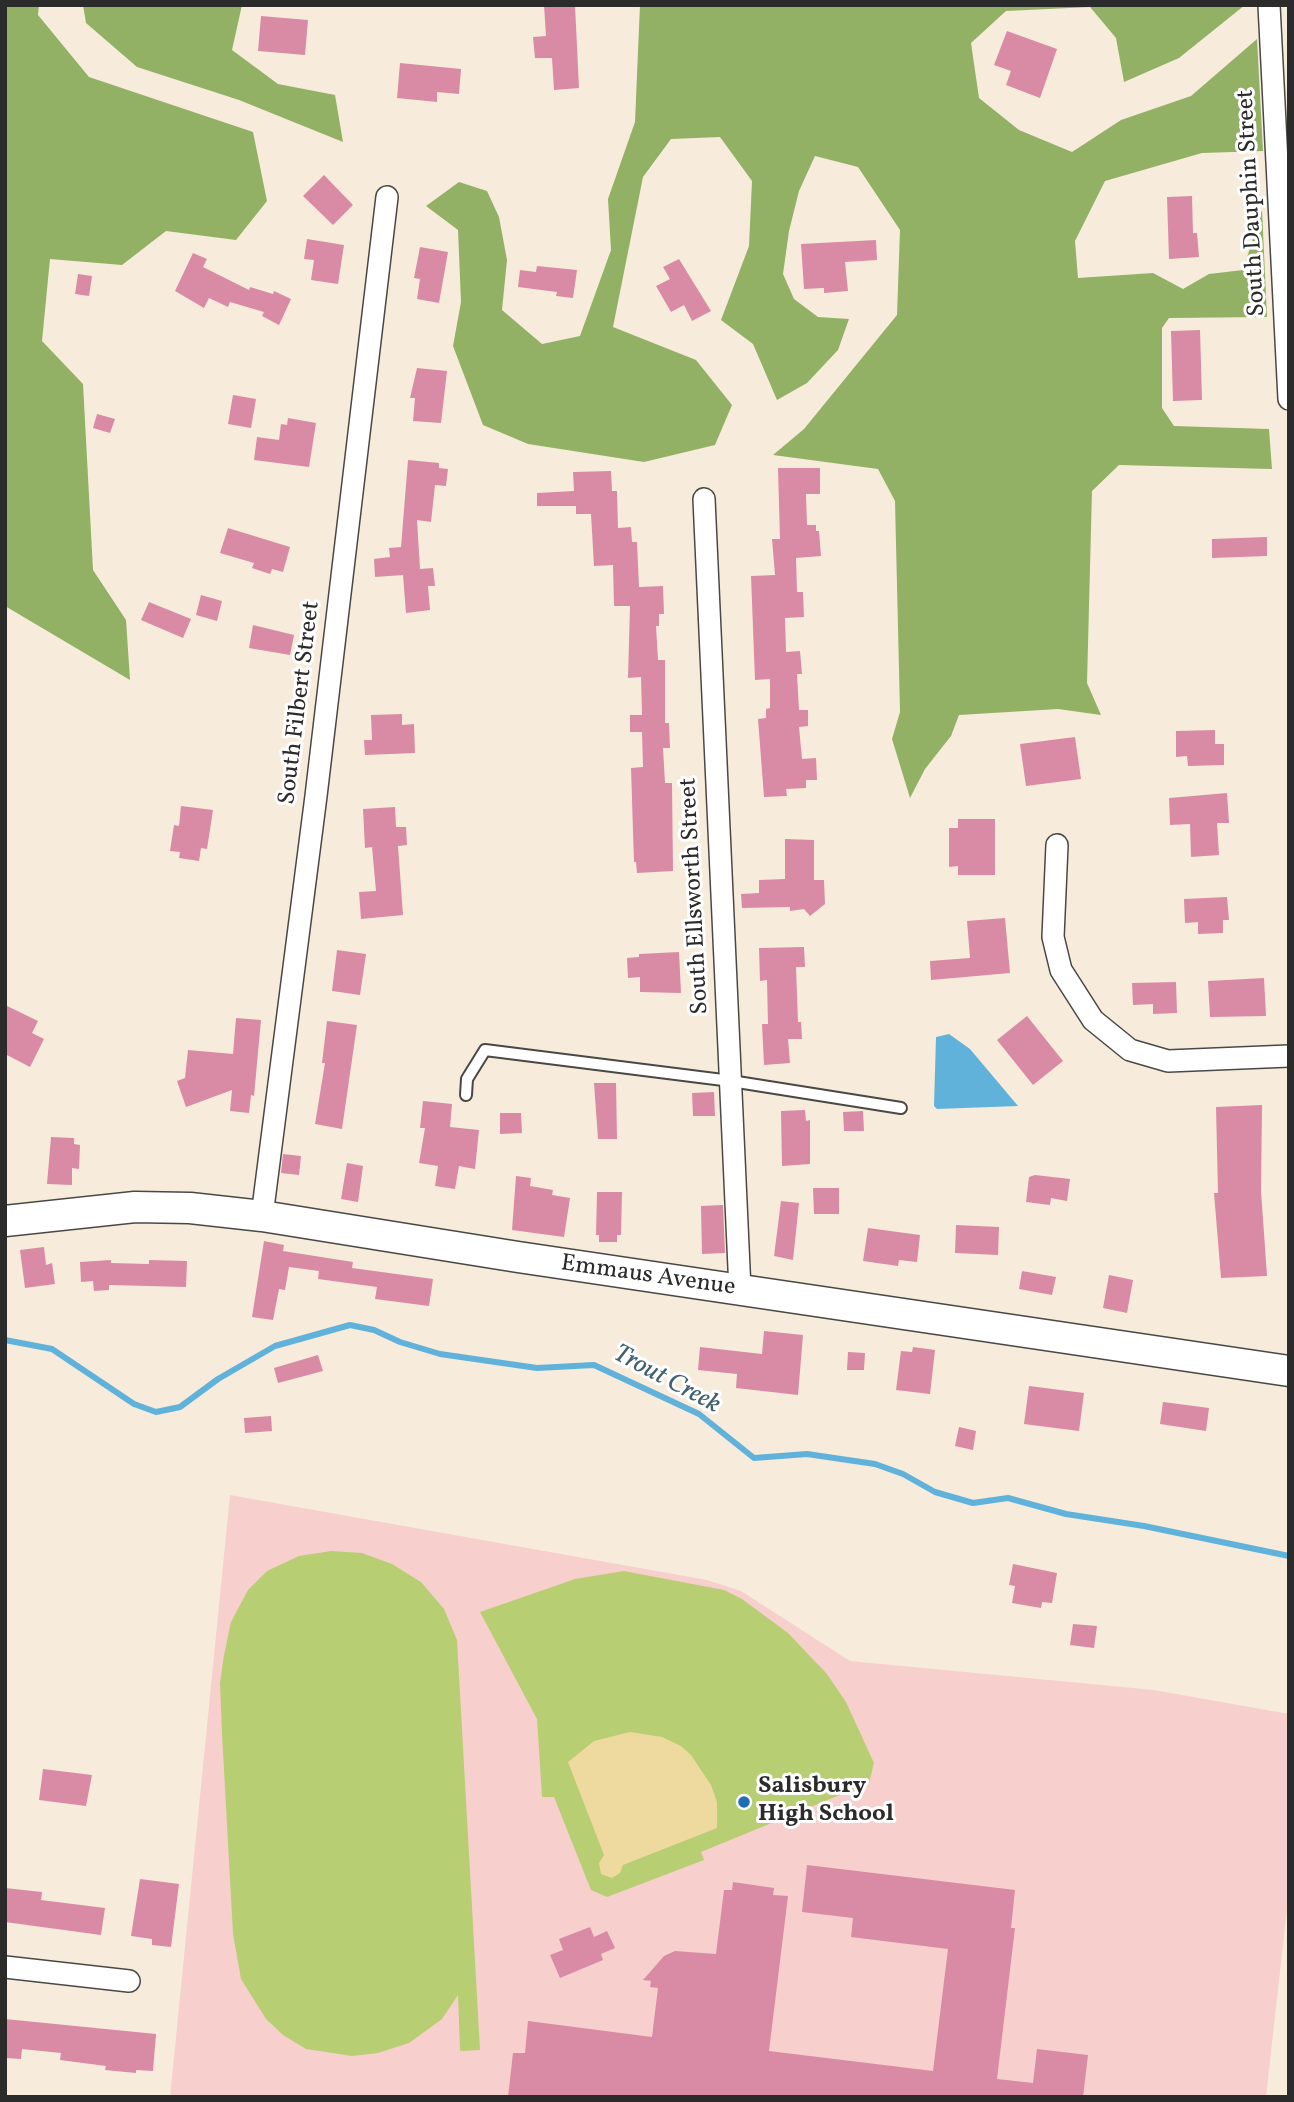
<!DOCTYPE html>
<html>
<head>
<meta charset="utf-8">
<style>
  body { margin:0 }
  #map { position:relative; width:1294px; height:2102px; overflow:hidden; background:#f7ecdb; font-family:Vollkorn,serif }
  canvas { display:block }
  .frame { position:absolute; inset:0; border:7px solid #2b2b2b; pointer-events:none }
</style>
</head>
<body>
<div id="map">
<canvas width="1294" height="2102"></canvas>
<div class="frame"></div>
</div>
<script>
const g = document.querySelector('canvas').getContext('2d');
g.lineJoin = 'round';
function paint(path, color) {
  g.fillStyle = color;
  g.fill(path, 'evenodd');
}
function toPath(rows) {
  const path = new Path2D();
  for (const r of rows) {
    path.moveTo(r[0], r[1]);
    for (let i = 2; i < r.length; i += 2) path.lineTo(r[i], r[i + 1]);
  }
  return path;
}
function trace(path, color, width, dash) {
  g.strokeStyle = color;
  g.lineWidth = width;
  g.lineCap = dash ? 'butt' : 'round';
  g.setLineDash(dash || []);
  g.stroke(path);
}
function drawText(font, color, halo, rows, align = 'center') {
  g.font = font + ' Vollkorn,serif';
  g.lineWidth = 6;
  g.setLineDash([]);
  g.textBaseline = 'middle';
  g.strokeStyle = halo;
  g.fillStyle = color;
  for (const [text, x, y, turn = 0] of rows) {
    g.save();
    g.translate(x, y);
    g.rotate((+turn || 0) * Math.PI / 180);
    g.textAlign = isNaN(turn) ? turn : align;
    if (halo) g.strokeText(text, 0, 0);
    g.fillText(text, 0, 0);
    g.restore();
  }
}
paint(toPath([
  [230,1495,707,1580,741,1591,850,1661,1154,1690,1289,1714,1289,1891,1266,2097,170,2097]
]), '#f7d0cd');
paint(toPath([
  [331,1551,362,1553,392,1564,421,1582,444,1609,457,1640,480,2050,460,2051,458,1995,442,2019,409,2043,378,2053,352,2056,306,2049,283,2035,266,2019,241,1979,233,1934,222,1734,220,1683,224,1655,231,1622,248,1590,267,1571,299,1556],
  [624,1571,724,1590,742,1599,788,1633,827,1674,846,1702,874,1763,869,1783,701,1852,704,1860,607,1897,591,1890,554,1797,542,1797,537,1719,480,1612,575,1579]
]), '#b8ce73');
paint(toPath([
  [5,5,39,5,38,15,89,77,253,132,267,201,236,240,166,231,122,265,50,259,42,341,83,384,93,570,126,620,130,680,5,606],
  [83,5,242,5,232,50,278,84,335,95,343,142,239,100,137,67,86,23],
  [640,5,1245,5,1179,58,1124,82,1116,38,1090,7,1006,11,971,43,979,98,1019,130,1072,152,1121,120,1191,96,1257,39,1263,151,1202,153,1105,181,1075,241,1078,278,1153,273,1183,289,1209,274,1243,270,1262,210,1267,317,1169,318,1162,328,1162,408,1174,426,1269,429,1272,469,1119,465,1092,491,1087,683,1101,715,1058,709,959,715,951,736,925,769,910,798,892,739,900,712,895,501,878,469,773,455,804,429,897,315,900,230,858,167,815,156,799,191,789,231,783,274,794,299,818,317,849,319,838,350,807,383,777,400,753,344,721,320,749,246,752,181,720,137,671,139,643,177,613,327,696,360,732,405,715,445,644,462,528,444,483,425,453,346,461,302,458,230,426,206,459,182,487,191,499,217,507,260,502,310,542,344,580,336,611,250,608,199,635,122]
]), '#92b165');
paint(toPath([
  [630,1732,662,1737,681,1746,691,1755,711,1785,717,1802,717,1828,623,1865,620,1873,612,1878,601,1874,599,1863,604,1855,568,1762,594,1741]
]), '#eeda9e');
paint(toPath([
  [949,1034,970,1049,1018,1106,937,1109,934,1106,936,1037]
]), '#60b2db');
trace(toPath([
  [5,1340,52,1349,134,1404,156,1412,180,1407,218,1379,275,1346,350,1325,374,1330,400,1342,440,1354,537,1368,594,1365,699,1414,754,1458,807,1454,875,1464,903,1474,935,1492,973,1503,1008,1498,1066,1514,1144,1526,1289,1556]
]), '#60b2db', 6);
paint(toPath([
  [544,5,575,5,579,88,554,90,552,58,535,58,533,37,546,36],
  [261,16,308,20,305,55,258,51],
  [1007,31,1057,49,1040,98,1006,85,1011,71,994,65],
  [400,63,461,69,459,94,437,92,437,102,397,98],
  [324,175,353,205,333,225,303,196],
  [1192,196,1193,233,1197,233,1199,257,1169,259,1167,197],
  [307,239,344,245,338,284,311,280,314,260,304,259],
  [876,240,877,260,845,262,848,291,824,293,824,288,804,289,801,244],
  [420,247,448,252,439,303,417,299,420,279,414,278],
  [193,253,207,259,203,267,249,290,250,287,273,294,274,291,291,299,279,325,262,316,264,312,230,302,228,307,209,298,204,308,175,291],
  [679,259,711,311,692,321,684,305,671,312,656,286,670,279,663,267],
  [537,266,577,270,573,298,556,296,557,292,518,287,520,270,536,272],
  [78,274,92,276,89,296,75,294],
  [1200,330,1202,400,1173,401,1171,331],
  [417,368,447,371,441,423,413,421,415,398,410,398],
  [233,395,256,399,251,428,228,424],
  [97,414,115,419,110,433,93,428],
  [288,418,316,423,309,467,254,460,257,437,279,440,281,424,287,425],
  [408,460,439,463,439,468,448,469,446,486,435,485,431,522,417,520,420,569,433,568,435,586,428,586,430,610,406,613,403,575,375,577,374,559,390,557,389,548,401,547],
  [778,468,820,468,820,494,806,494,807,525,816,525,816,531,819,531,821,556,796,558,797,592,803,592,804,617,785,618,786,652,800,651,802,674,797,674,799,710,808,710,808,726,799,727,802,759,816,758,817,780,806,780,806,788,786,789,787,796,764,797,758,719,766,718,766,709,770,708,770,679,755,680,751,576,775,575,772,539,780,539],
  [611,471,612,491,617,491,618,528,631,527,632,542,637,542,639,587,663,586,664,614,659,614,659,626,656,626,658,660,665,660,665,723,669,723,670,748,663,748,665,783,672,783,673,871,637,873,636,862,634,862,631,768,643,767,642,732,630,732,630,715,642,715,641,677,628,678,630,606,614,606,613,565,594,566,591,514,576,514,576,506,537,506,537,493,574,491,573,472],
  [228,528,290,547,283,572,272,569,270,574,252,568,254,563,220,553],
  [1267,537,1267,556,1212,558,1212,539],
  [201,595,222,601,217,621,196,615],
  [149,602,191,619,183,638,141,620],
  [253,625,294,635,290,655,249,648],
  [402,714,402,725,414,724,415,753,365,755,364,740,372,740,371,715],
  [1215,730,1215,744,1224,744,1224,765,1188,766,1187,756,1176,757,1176,731],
  [1075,737,1081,779,1026,786,1020,744],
  [1227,793,1229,823,1217,823,1219,855,1191,857,1190,824,1170,825,1169,798],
  [181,806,213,810,207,849,201,848,199,861,179,858,180,852,170,851,174,825,179,826],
  [395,807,396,827,406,827,407,845,398,846,403,915,361,919,359,892,376,891,372,847,365,848,363,809],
  [958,819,995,819,995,875,958,875,958,866,949,867,949,828,958,828],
  [785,839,814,840,814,880,824,880,825,904,810,916,804,909,790,911,790,907,742,908,741,894,759,893,759,880,785,879],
  [1227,897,1229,920,1223,920,1223,933,1198,934,1198,922,1185,923,1184,899],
  [1005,918,1010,973,931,980,930,961,970,958,967,921],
  [804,947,805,967,796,967,798,1022,801,1022,802,1039,788,1039,790,1063,764,1065,762,1024,768,1024,767,980,760,981,759,948],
  [337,950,366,954,360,995,332,991],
  [679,952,681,993,640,992,640,977,628,978,627,958,639,957,639,954],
  [1264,978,1266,1016,1210,1017,1208,981],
  [1176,982,1177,1013,1153,1014,1153,1004,1133,1005,1132,983],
  [5,1005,38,1021,32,1033,44,1039,30,1067,5,1054],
  [1027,1016,1063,1061,1033,1085,997,1040],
  [236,1018,261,1020,254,1096,251,1095,249,1113,230,1111,232,1090,186,1107,177,1081,185,1078,188,1050,233,1054],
  [327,1021,357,1025,342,1129,315,1124,325,1063,322,1063],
  [594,1083,616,1083,617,1139,598,1139],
  [714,1092,715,1116,693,1116,692,1093],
  [423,1101,452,1104,450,1127,479,1130,475,1169,459,1166,455,1189,435,1186,438,1166,419,1163,425,1128,420,1128],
  [1262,1105,1261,1191,1267,1276,1221,1278,1214,1193,1218,1193,1216,1107],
  [805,1110,806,1121,810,1120,810,1164,782,1166,781,1111],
  [863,1111,864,1131,844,1131,843,1112],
  [500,1113,521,1113,522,1133,500,1134],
  [51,1137,74,1138,74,1144,80,1145,79,1169,72,1168,72,1185,47,1184],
  [283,1154,301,1156,299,1175,281,1173],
  [347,1163,363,1166,358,1202,341,1199],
  [1035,1175,1070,1179,1067,1201,1051,1198,1050,1205,1026,1202,1029,1177],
  [516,1176,531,1178,530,1186,553,1190,552,1195,570,1198,564,1237,512,1230],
  [813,1188,839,1188,839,1214,814,1214],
  [597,1192,622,1192,621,1235,617,1235,617,1242,599,1242,599,1235,596,1235],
  [781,1201,799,1203,793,1260,774,1256],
  [723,1205,725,1253,702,1254,701,1206],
  [956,1225,999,1227,998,1255,955,1253],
  [868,1228,920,1235,917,1262,899,1260,898,1266,863,1261],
  [264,1241,284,1245,283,1251,353,1262,352,1268,433,1279,429,1306,375,1299,377,1287,318,1279,319,1271,289,1267,285,1290,279,1289,273,1320,252,1317],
  [44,1247,46,1265,52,1263,55,1284,25,1288,20,1250],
  [111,1260,111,1263,149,1264,149,1260,187,1261,186,1287,109,1285,109,1290,94,1291,93,1281,81,1282,80,1262],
  [1022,1271,1056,1277,1052,1295,1019,1289],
  [1109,1275,1133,1280,1127,1313,1103,1308],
  [764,1331,803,1335,798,1395,736,1388,737,1374,698,1370,700,1347,762,1354],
  [913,1347,935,1350,930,1394,896,1390,901,1351,912,1352],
  [848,1352,865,1353,864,1370,847,1370],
  [318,1355,323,1371,278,1383,274,1368],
  [1029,1386,1084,1393,1079,1431,1024,1424],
  [1163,1402,1209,1408,1206,1431,1160,1424],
  [271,1416,272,1431,245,1433,244,1418],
  [959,1427,976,1431,973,1450,955,1446],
  [1013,1564,1057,1573,1052,1603,1042,1602,1041,1608,1012,1603,1015,1586,1009,1585],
  [1073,1624,1097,1626,1094,1648,1070,1645],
  [43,1769,92,1775,86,1806,39,1800],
  [807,1865,1015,1890,1011,1928,1015,1928,997,2079,1033,2083,1037,2049,1088,2055,1083,2097,508,2097,513,2053,525,2053,528,2021,652,2037,658,1988,650,1987,651,1981,643,1980,664,1956,675,1951,716,1954,724,1890,732,1890,733,1882,774,1888,773,1895,788,1896,769,2051,933,2071,948,1949,851,1937,853,1918,802,1912],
  [140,1879,179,1884,171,1947,152,1945,152,1939,131,1936],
  [5,1888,42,1892,41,1900,105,1908,101,1935,5,1922],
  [590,1927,594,1937,607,1931,615,1948,601,1954,603,1960,560,1978,550,1955,563,1950,559,1939],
  [5,2019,156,2034,153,2071,136,2070,136,2073,105,2070,106,2066,60,2060,61,2053,22,2049,21,2059,5,2058]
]), '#d98aa5');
const lane = toPath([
  [466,1095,467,1079,485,1050,731,1081,901,1108]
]);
const street = toPath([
  [1269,5,1289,399],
  [704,499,740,1290],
  [1057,845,1053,937,1061,970,1093,1020,1130,1050,1168,1061,1289,1056],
  [262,1216,316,796,387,197],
  [5,1967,129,1981]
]);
const secondary = toPath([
  [5,1221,135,1207,190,1208,262,1216,518,1257,1289,1371]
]);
trace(lane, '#4a4845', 14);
trace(street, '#4a4845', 24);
trace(secondary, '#4a4845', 33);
trace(lane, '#fff', 10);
trace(street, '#fff', 21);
trace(secondary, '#fff', 30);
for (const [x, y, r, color] of [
  [744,1802,7,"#1f6fb2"]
]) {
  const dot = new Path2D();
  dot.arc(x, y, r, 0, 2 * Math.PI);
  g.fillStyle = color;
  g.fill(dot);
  trace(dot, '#fff', 2.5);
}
drawText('24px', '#2b2b2b', '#fff', [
  ["South Dauphin Street",1253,203,-93],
  ["South Filbert Street",301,703,-83],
  ["South Ellsworth Street",696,896,-93],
  ["Emmaus Avenue",648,1277,8]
]);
drawText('bold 24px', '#2b2b2b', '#fff', [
  ["Salisbury",758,1788],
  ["High School",758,1816]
], 'left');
drawText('italic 26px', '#406171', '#fff', [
  ["Trout Creek",666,1381,28]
]);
</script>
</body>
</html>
